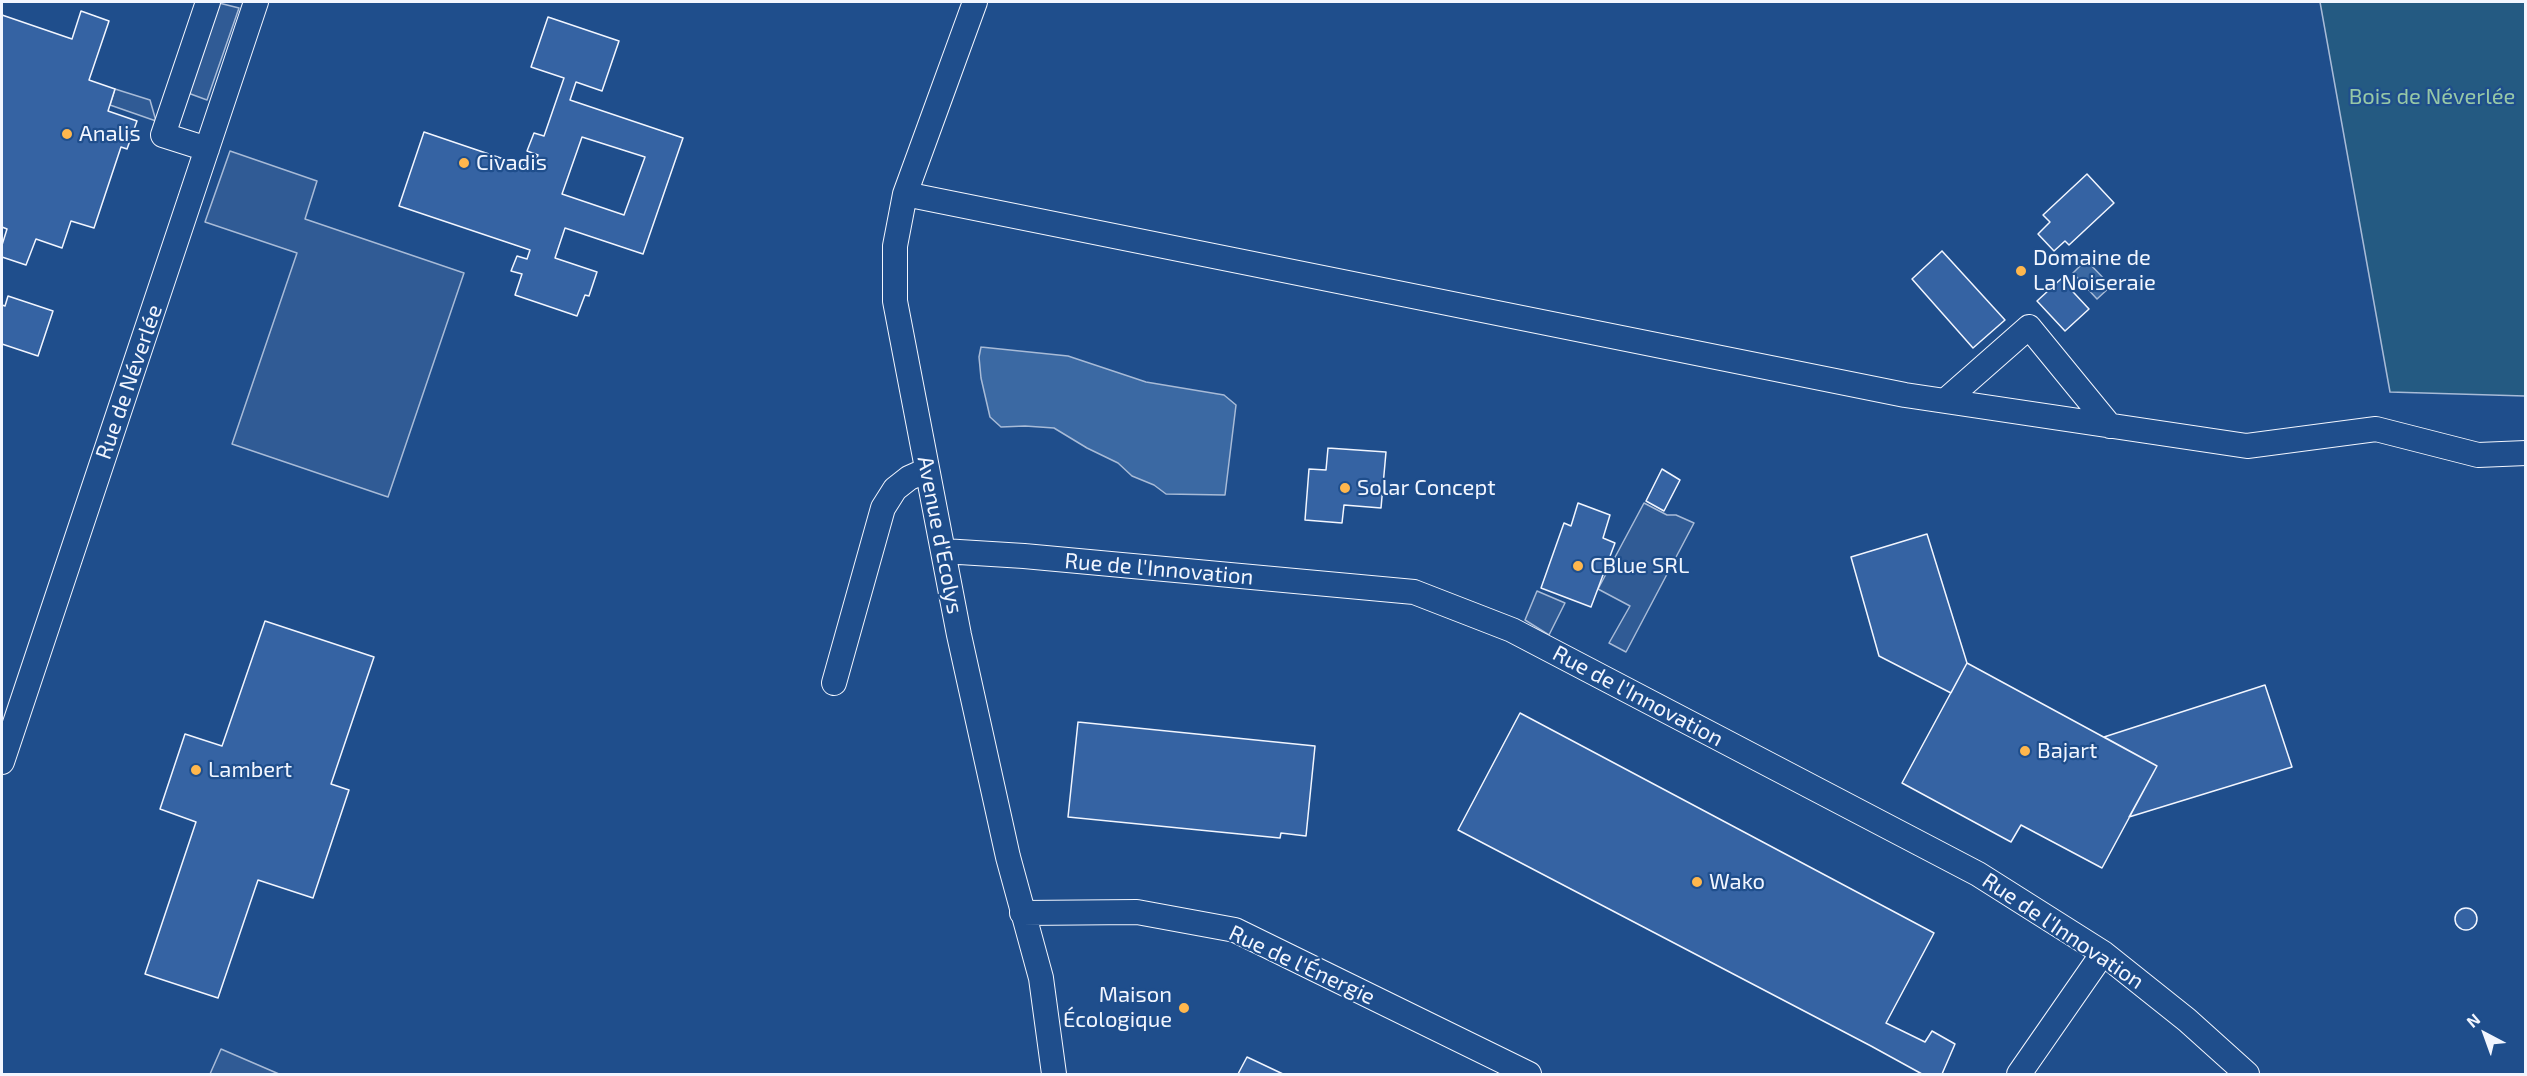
<!DOCTYPE html>
<html>
<head>
<meta charset="utf-8">
<style>
  body { margin:0 }
  #map { position:relative; width:2527px; height:1076px; overflow:hidden; background:#1f4e8c; font-family:"Exo 2",sans-serif }
  canvas { display:block }
  .frame { position:absolute; inset:0; border:3px solid #f2f6ff; pointer-events:none }
  .north { position:absolute; left:2455px; top:1004px; width:60px; height:60px; -webkit-text-stroke:4px #1f4e8c; paint-order:stroke; rotate:319deg; font-size:16px; font-weight:700; line-height:24px; text-align:center; color:#f2f6ff }
  .north::after { content:''; display:block; margin:auto; width:21px; height:27px; background:#f2f6ff; clip-path:polygon(50% 0,100% 100%,50% 72%,0 100%) }
</style>
</head>
<body>
<div id="map">
<canvas width="2527" height="1076"></canvas>
<div class="frame"></div>
<div class="north">N</div>
</div>
<script>
const g = document.querySelector('canvas').getContext('2d');
g.lineJoin = 'round';
function paint(path, color) {
  g.fillStyle = color;
  g.fill(path, 'evenodd');
}
function toPath(rows) {
  const path = new Path2D();
  for (const r of rows) {
    if (r.length === 3) {
      path.moveTo(r[0] + r[2], r[1]);
      path.arc(r[0], r[1], r[2], 0, 2 * Math.PI);
      continue;
    }
    path.moveTo(r[0], r[1]);
    for (let i = 2; i < r.length; i += 2) path.lineTo(r[i], r[i + 1]);
  }
  return path;
}
function trace(path, color, width, dash) {
  g.strokeStyle = color;
  g.lineWidth = width;
  g.lineCap = dash ? 'butt' : 'round';
  g.setLineDash(dash || []);
  g.stroke(path);
}
function drawText(font, color, halo, rows, align = 'center') {
  g.font = font + ' "Exo 2",sans-serif';
  g.lineWidth = 4.5;
  g.setLineDash([]);
  g.textBaseline = 'middle';
  g.strokeStyle = halo;
  g.fillStyle = color;
  for (const [text, x, y, turn = 0] of rows) {
    g.save();
    g.translate(x, y);
    g.rotate((+turn || 0) * Math.PI / 180);
    g.textAlign = isNaN(turn) ? turn : align;
    if (halo) g.strokeText(text, 0, 0);
    g.fillText(text, 0, 0);
    g.restore();
  }
}
const green = toPath([
  [2320,2,2525,2,2525,396,2390,392,2320,2]
]);
paint(green, '#245a82');
trace(green, '#a8bbd7', 1.5);
const parking = toPath([
  [219,3,239,8,207,100,188,93,219,3],
  [115,89,150,100,156,121,110,105,115,89],
  [230,151,317,181,305,219,464,273,388,497,232,444,297,253,205,222,230,151],
  [1644,503,1667,515,1676,515,1694,523,1626,652,1609,643,1630,606,1598,589,1644,503],
  [1537,591,1565,603,1549,635,1525,620,1537,591],
  [221,1049,279,1074,210,1074,221,1049]
]);
paint(parking, '#305b95');
trace(parking, '#a8bbd7', 1.5);
const water = toPath([
  [2086,260,2111,286,2097,299,2073,273,2086,260],
  [981,347,1068,356,1146,382,1224,395,1236,405,1225,495,1166,494,1154,485,1132,476,1118,463,1087,448,1054,428,1025,426,1001,427,990,417,981,378,979,357,981,347]
]);
paint(water, '#3b69a3');
trace(water, '#a8bbd7', 1.5);
const building = toPath([
  [81,11,109,21,89,80,115,89,108,111,137,121,127,149,121,147,94,228,71,221,62,248,36,239,26,265,2,257,2,245,7,229,2,227,2,15,72,39,81,11],
  [548,17,619,41,602,91,576,82,570,100,683,138,643,254,565,228,555,258,597,272,589,296,585,295,577,316,515,295,522,274,511,271,517,256,527,259,530,250,399,206,424,132,533,169,538,155,527,151,534,133,544,136,564,78,531,67,548,17],
  [582,137,645,157,624,215,562,194,582,137],
  [2087,174,2114,203,2069,245,2065,241,2054,251,2038,234,2050,222,2043,215,2087,174],
  [1942,251,2005,320,1973,348,1912,279,1942,251],
  [2061,279,2089,309,2065,331,2037,301,2061,279],
  [8,296,53,311,38,356,2,344,2,305,5,306,8,296],
  [1328,448,1386,452,1381,508,1344,505,1342,523,1305,520,1309,469,1326,470,1328,448],
  [1662,469,1680,480,1664,511,1646,501,1662,469],
  [1578,503,1610,515,1603,538,1615,543,1591,607,1541,588,1564,523,1571,526,1578,503],
  [1927,534,1967,663,1951,693,1879,656,1851,557,1927,534],
  [265,621,374,657,331,784,349,790,313,898,258,880,218,998,145,974,196,822,160,809,185,734,222,746,265,621],
  [1967,663,2157,766,2102,868,2021,825,2011,842,1902,783,1967,663],
  [2265,685,2292,767,2129,817,2157,766,2104,737,2265,685],
  [1520,713,1934,933,1886,1023,1925,1042,1932,1031,1955,1044,1942,1074,1922,1074,1871,1046,1458,830,1520,713],
  [1078,722,1315,746,1306,836,1281,833,1280,838,1068,817,1078,722],
  [2466,919,11],
  [1247,1057,1283,1074,1238,1074,1247,1057]
]);
paint(building, '#3563a3');
trace(building, '#f2f6ff', 1.5);
const minor = toPath([
  [975,2,905,194,895,246,895,301,959,635,1008,857,1041,978,1054,1074],
  [207,149,163,135,208,2],
  [905,194,1905,395,2247,446,2376,429,2478,455,2526,453],
  [1946,400,2029,327,2110,426],
  [943,551,1024,556,1414,592,1512,630,1978,874,2103,953,2187,1020,2247,1074],
  [834,683,883,508,895,489,909,478,927,470],
  [2,762,256,2],
  [1022,913,1137,912,1235,930,1529,1074],
  [2019,1074,2103,953]
]);
trace(minor, '#f2f6ff', 26);
trace(minor, '#1f4e8c', 24);
for (const [x, y, r, color] of [
  [67,134,6,"#ffb74d"],
  [464,163,6,"#ffb74d"],
  [2021,271,6,"#ffb74d"],
  [1345,488,6,"#ffb74d"],
  [1578,566,6,"#ffb74d"],
  [2025,751,6,"#ffb74d"],
  [196,770,6,"#ffb74d"],
  [1697,882,6,"#ffb74d"],
  [1184,1008,6,"#ffb74d"]
]) {
  const dot = new Path2D();
  dot.arc(x, y, r, 0, 2 * Math.PI);
  g.fillStyle = color;
  g.fill(dot);
  trace(dot, '#1f4e8c', 2);
}
drawText('22px', '#97c8a6', '#1f4e8c', [
  ["Bois de Néverlée",2432,97]
]);
drawText('22px', '#f2f6ff', '#1f4e8c', [
  ["Analis",79,134],
  ["Civadis",476,163],
  ["Domaine de",2033,258],
  ["La Noiseraie",2033,283],
  ["Solar Concept",1357,488],
  ["CBlue SRL",1590,566],
  ["Bajart",2037,751],
  ["Lambert",208,770],
  ["Wako",1709,882],
  ["Maison",1172,995,"right"],
  ["Écologique",1172,1020,"right"]
], 'left');
drawText('22px', '#f2f6ff', '#1f4e8c', [
  ["Rue de Néverlée",129,382,-71],
  ["Avenue d'Ecolys",940,535,79],
  ["Rue de l'Innovation",1159,569,5],
  ["Rue de l'Innovation",1638,696,28],
  ["Rue de l'Innovation",2063,931,34],
  ["Rue de l'Énergie",1302,965,25]
]);
</script>
</body>
</html>
